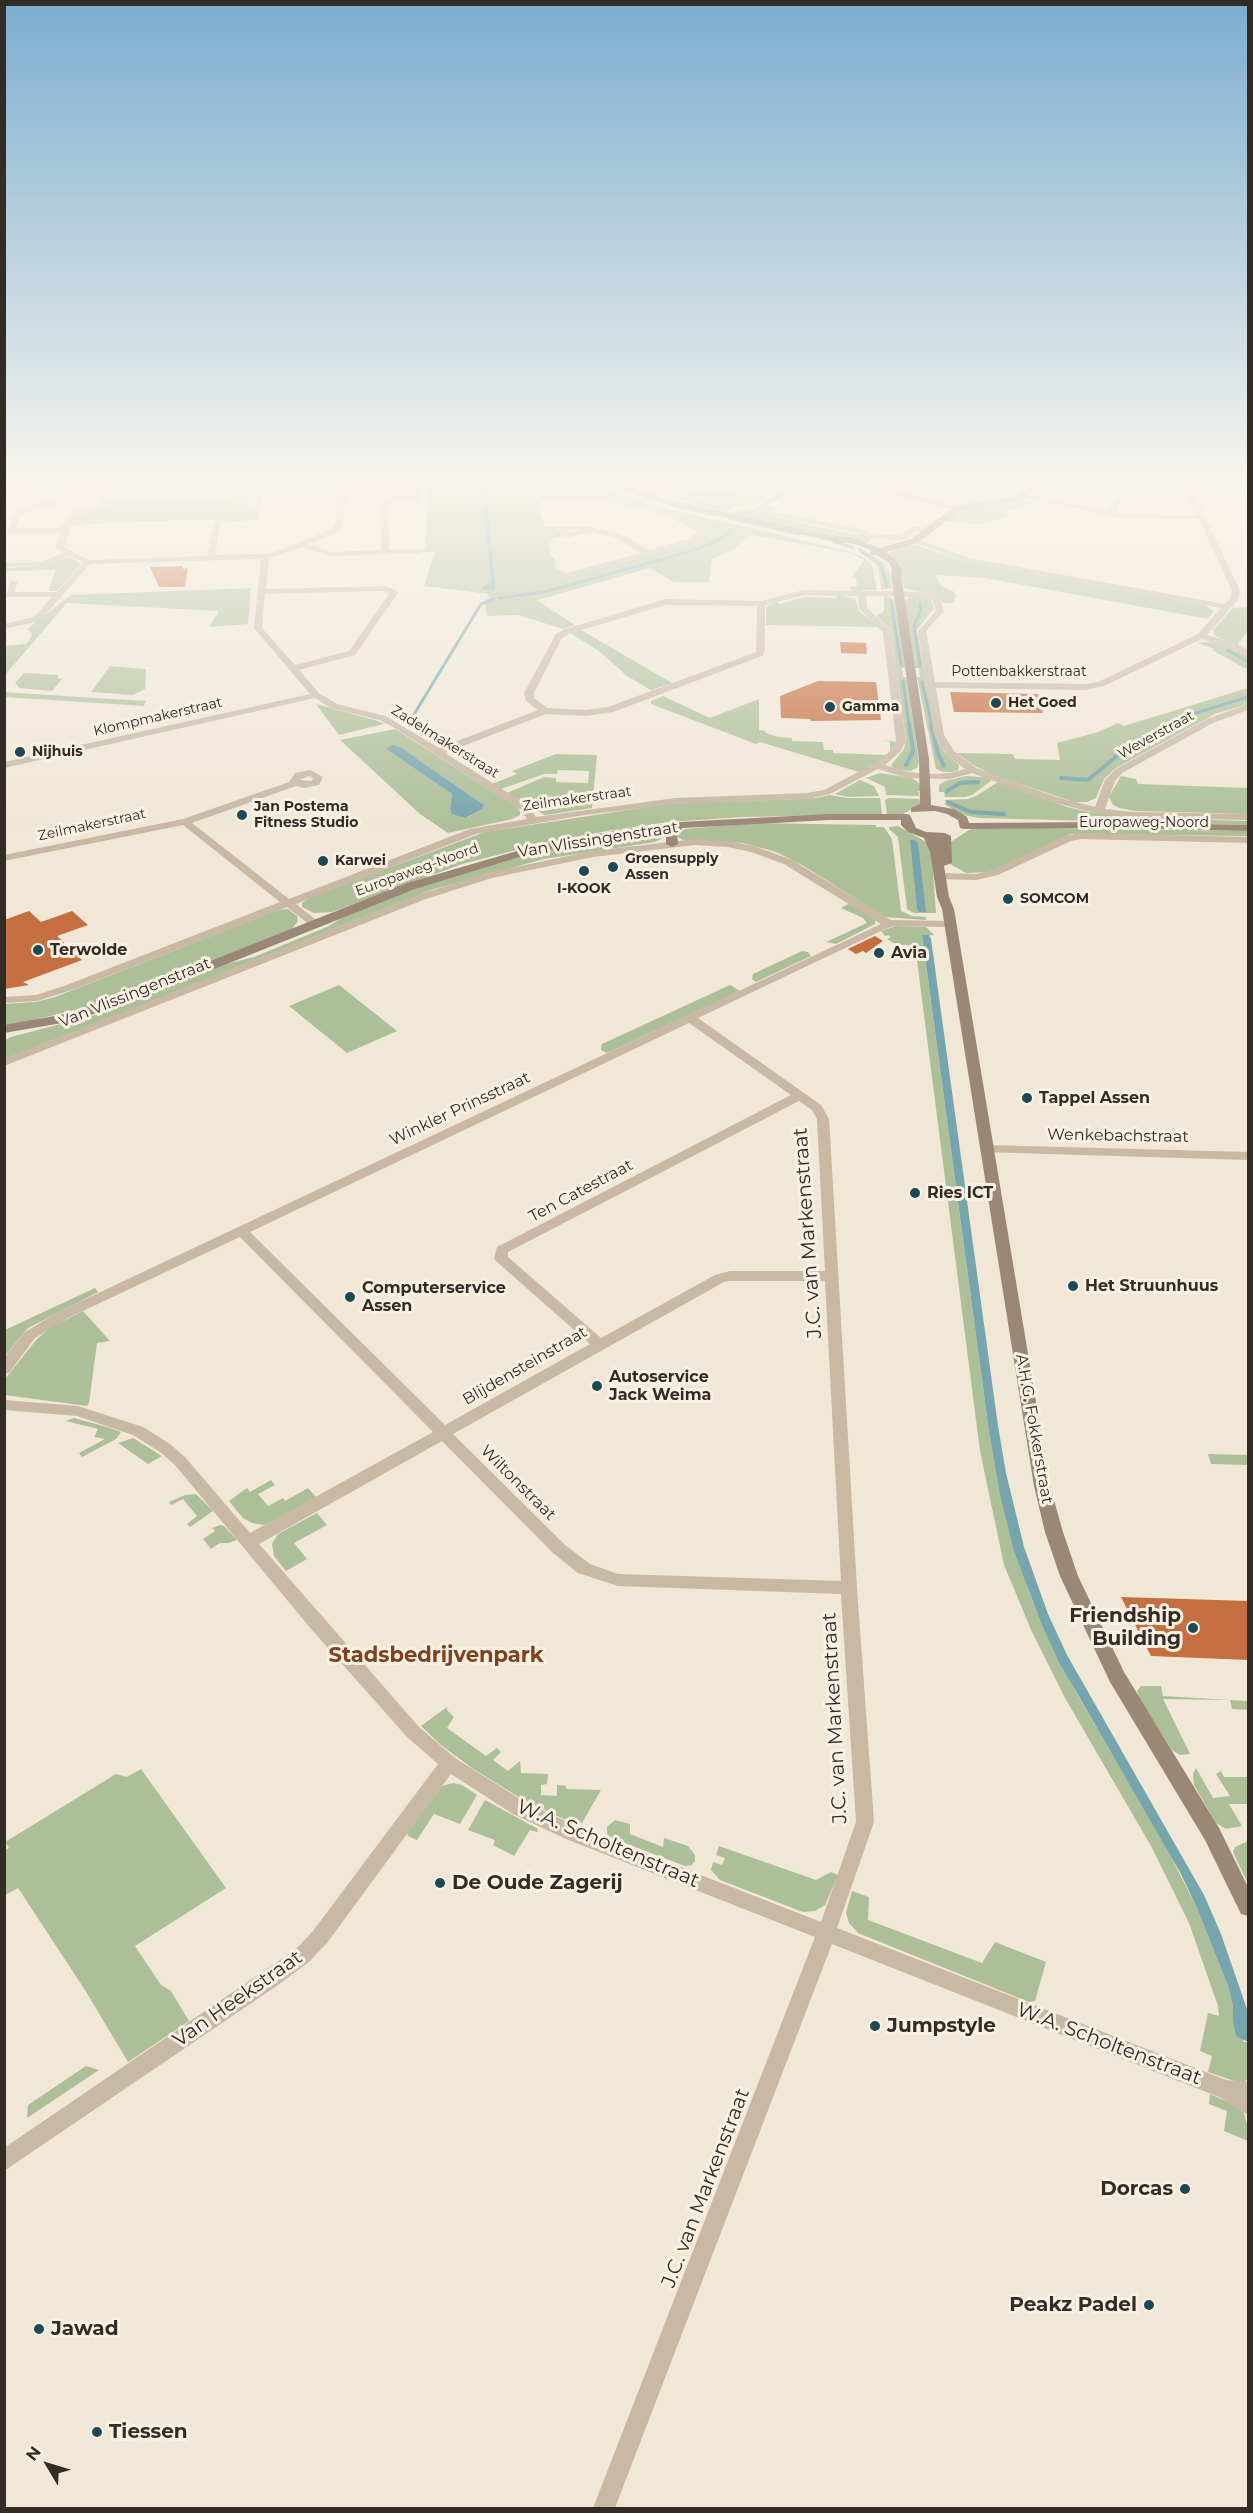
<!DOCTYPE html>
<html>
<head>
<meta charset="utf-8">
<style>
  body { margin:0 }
  #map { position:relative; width:1253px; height:2513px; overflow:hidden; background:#f0e7d7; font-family:Montserrat,sans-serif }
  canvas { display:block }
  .frame { position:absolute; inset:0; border:6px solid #332b25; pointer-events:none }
  .north { position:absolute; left:18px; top:2435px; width:60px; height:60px; -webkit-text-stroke:4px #f8f1e3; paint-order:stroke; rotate:308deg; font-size:16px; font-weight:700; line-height:24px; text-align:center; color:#332b25 }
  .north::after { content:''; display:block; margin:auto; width:21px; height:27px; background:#332b25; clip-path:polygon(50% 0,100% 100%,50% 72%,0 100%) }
</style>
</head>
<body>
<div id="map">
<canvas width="1253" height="2513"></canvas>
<div class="frame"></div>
<div class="north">N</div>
</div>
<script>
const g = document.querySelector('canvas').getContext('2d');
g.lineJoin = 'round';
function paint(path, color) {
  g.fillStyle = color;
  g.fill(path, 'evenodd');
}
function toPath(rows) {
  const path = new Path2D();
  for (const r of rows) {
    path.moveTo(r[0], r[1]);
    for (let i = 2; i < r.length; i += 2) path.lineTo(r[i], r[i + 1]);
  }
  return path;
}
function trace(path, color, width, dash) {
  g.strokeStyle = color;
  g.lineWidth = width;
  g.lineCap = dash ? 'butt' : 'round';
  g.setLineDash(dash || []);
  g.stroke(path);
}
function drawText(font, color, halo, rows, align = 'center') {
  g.font = font + ' Montserrat,sans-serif';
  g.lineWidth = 6;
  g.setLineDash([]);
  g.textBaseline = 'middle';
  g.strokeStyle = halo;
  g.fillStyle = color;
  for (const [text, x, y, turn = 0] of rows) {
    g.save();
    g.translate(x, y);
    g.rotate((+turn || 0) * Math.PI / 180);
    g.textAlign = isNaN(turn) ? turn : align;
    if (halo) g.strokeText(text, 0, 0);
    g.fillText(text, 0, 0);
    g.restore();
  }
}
paint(toPath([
  [429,480,482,480,483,512,491,581,485,586,494,589,485,480,531,480,545,526,557,527,563,536,551,539,553,542,548,543,550,554,555,559,556,565,553,566,570,576,691,543,706,532,672,512,645,506,644,503,848,551,861,556,872,565,877,590,851,591,850,587,857,586,856,578,851,578,864,560,851,553,751,535,733,550,712,559,709,582,674,582,650,568,537,600,575,625,563,629,518,615,487,616,485,600,491,597,488,597,489,594,424,586,435,552,421,552,425,548],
  [578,480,588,480,637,501,625,502,608,497,572,497,557,490,567,490,584,483],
  [796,480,804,480,768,505,778,507,770,513,772,514,771,516,856,535,860,533,871,538,870,541,864,543,731,513,742,508,755,509],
  [1049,480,1063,480,1123,492,1116,513,1100,510,1107,509,1118,496,1060,488,1050,496,1046,496,1044,498,1046,500,1036,496,1035,493],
  [744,487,772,492,752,506,737,506,727,512,672,498,681,488,695,493,701,490,725,493],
  [253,499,255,501,249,501,248,507,254,507,253,516,246,518,101,523,100,519,73,521,75,516,114,503],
  [1014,500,1033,501,1026,506,1003,512,1010,516,987,523,974,524,944,521,957,511],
  [903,546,919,546,961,560,1205,605,1214,611,1208,619,985,578,935,575,941,586,953,591,956,596,953,603,944,603,931,594,904,588,899,565,889,554,892,551],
  [860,548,884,563,890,573,892,588,881,590,879,571,876,564,858,551],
  [70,557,81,564,57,591,49,591,55,570,5,571,4,568,32,567],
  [251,588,248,624,209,627,219,611,67,603,5,675,5,646,25,644,28,642,32,634,27,629,71,595],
  [837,594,855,599,860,612,879,627,766,625,766,608,769,605,776,602,780,604,804,597,837,598],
  [884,595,895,600,905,668,902,668,903,677,907,677,919,762,917,768,910,771,896,770,891,765,904,749,906,739,891,630,876,616,884,611],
  [911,596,926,597,932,601,934,608,917,630,936,738,945,753,959,765,958,770,952,772,943,772,936,769,917,677,920,677,919,668,915,668,904,601],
  [1248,607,1248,631,1237,645,1215,636,1213,630,1233,608],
  [581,630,672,683,651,690,627,676,599,651,570,633],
  [1207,642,1220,644,1248,656,1248,670,1212,650,1214,649,1198,643],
  [110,666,146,669,145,689,133,695,91,692],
  [24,673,59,675,57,678,62,679,52,691,20,688,15,683],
  [1248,688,1248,704,1215,714,1116,768,1104,779,1096,798,1087,802,1074,802,993,775,973,765,957,753,1013,754,1015,759,1060,760,1057,743,1098,732,1118,723,1124,726],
  [4,692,95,698,146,701,144,706,5,697],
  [663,696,710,718,759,699,759,730,765,731,766,733,778,737,792,738,792,741,823,742,824,750,833,750,833,753,886,755,890,751,890,742,883,740,896,742,891,752,885,758,859,772,760,742,756,744,651,704,651,701],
  [316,704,378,721,384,724,339,735],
  [395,729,517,807,520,811,520,815,512,819,448,833,420,814,340,740],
  [387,748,416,758,484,805,482,809,467,818,450,808,452,794],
  [556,754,597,755,592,808,545,815,507,793,544,777,556,778,556,782,588,783,589,771,558,770,557,774,544,774,501,789,492,784,517,774,512,771],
  [880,773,912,778,919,783,922,791,918,791,919,796,886,795,885,787,866,778],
  [966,776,982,777,992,780,972,795,964,797,945,797,944,792,939,792,939,785,945,781],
  [1121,776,1136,779,1138,784,1248,788,1248,814,1135,811,1120,808,1113,805,1109,797],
  [860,780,874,786,879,796,848,797,835,794],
  [998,782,1067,807,1089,812,1136,818,1248,821,1248,825,979,818,964,815,944,804,946,803,945,800,968,799,976,796],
  [830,795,847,798,880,798,882,814,743,817,669,822,607,831,544,843,462,864,332,912,314,913,302,907,302,903,311,897,485,832,666,804,815,798],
  [889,798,919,799,921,804,903,814,887,814,885,800],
  [754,823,876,825,876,827,884,827,892,839,901,911,912,916,926,917,926,920,885,917,802,865,776,852,743,843,683,840,676,836,685,829],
  [898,826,928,843,932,859,936,913,914,913,907,909,898,837,889,829,889,827],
  [979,827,1248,831,1248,836,1071,834,989,872,966,873,950,864,949,843,969,830],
  [661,830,666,836,655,842,544,859,434,889,5,1059,5,1040,11,1037,103,1013,226,964,254,957,327,927,350,913,441,879,547,849],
  [850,903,875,919,875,924,836,944,826,942,867,923,863,918,841,908],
  [288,909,297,916,298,921,292,929,103,1003,5,1027,4,1004,36,1002,55,997,278,910],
  [896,926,926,927,934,935,922,936,988,1424,1027,1586,1041,1623,1078,1696,1162,1839,1197,1908,1228,1986,1233,2006,1233,2021,1244,2042,1248,2042,1248,2078,1243,2084,1208,2072,1212,2056,1200,2051,1208,2013,1219,2016,1218,2006,1189,1923,1151,1846,1065,1698,1032,1632,1004,1565,980,1451,915,945,897,945,887,939,891,937,888,935,883,937,885,936,881,931],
  [802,951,808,952,811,956,756,982,752,979,753,974],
  [339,985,397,1031,347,1053,289,1006],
  [730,985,740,991,607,1053,601,1050,602,1044],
  [95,1288,98,1292,28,1328,5,1356,5,1330],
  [83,1311,110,1341,97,1343,89,1403,87,1406,5,1395,4,1380,37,1339,50,1328],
  [74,1418,107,1427,121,1432,116,1439,82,1457,79,1453,105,1439,94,1437,98,1429,66,1421],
  [133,1438,162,1456,148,1464,118,1443],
  [1208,1454,1248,1455,1248,1465,1211,1464],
  [271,1480,275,1485,258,1494,268,1506,283,1498,285,1501,308,1488,316,1497,270,1523,263,1525,252,1523,243,1518,229,1501,247,1488,250,1492],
  [196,1494,213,1511,190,1527,187,1524,197,1516,183,1499,171,1505,169,1502,185,1495],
  [317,1513,327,1525,294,1543,307,1559,286,1571,274,1556,272,1544,278,1534],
  [220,1525,224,1526,237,1540,228,1543,220,1543,211,1549,203,1539,215,1531,212,1528],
  [1141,1686,1161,1686,1163,1696,1248,1701,1248,1710,1232,1709,1230,1700,1163,1699,1190,1754,1180,1755,1172,1750,1139,1698,1137,1691],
  [447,1707,447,1710,454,1717,447,1728,486,1756,497,1748,501,1752,493,1760,508,1771,520,1761,521,1773,548,1774,547,1784,541,1785,541,1795,557,1796,557,1785,566,1786,566,1789,601,1790,582,1823,572,1823,522,1799,472,1768,441,1745,421,1726],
  [1196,1768,1213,1798,1230,1796,1216,1774,1221,1771,1224,1777,1248,1777,1248,1804,1229,1804,1242,1826,1226,1829,1216,1823,1194,1785,1193,1774],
  [141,1769,226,1888,135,1946,161,1985,171,1991,189,2021,128,2062,85,1990,18,1888,5,1895,4,1851,9,1848,5,1842,116,1774,127,1777],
  [453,1783,462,1785,477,1795,460,1824,434,1814,417,1840,408,1836,407,1833,442,1786],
  [485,1800,538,1829,537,1832,530,1830,514,1856,493,1845,495,1840,468,1830],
  [615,1820,630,1824,630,1834,663,1847,664,1838,688,1846,695,1855,695,1861,692,1865,685,1866,612,1838,607,1834,607,1827],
  [1248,1841,1248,1884,1233,1852,1235,1847],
  [719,1846,816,1880,831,1872,838,1875,825,1905,815,1911,803,1912,720,1880,711,1870,713,1862,722,1865,725,1858,716,1855],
  [852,1891,869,1897,868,1920,982,1963,995,1942,1046,1962,1035,2001,1029,2002,858,1933,849,1923,846,1913],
  [86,2066,99,2070,27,2118,28,2105],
  [1210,2094,1243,2109,1248,2129,1248,2150,1248,2141,1224,2131,1227,2111,1209,2104]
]), '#adbf98');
paint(toPath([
  [482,480,485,480,495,584,495,589,486,590,481,589,491,581,483,512],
  [393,745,400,747,484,805,482,809,466,818,452,814,450,808,452,794,388,750,387,748],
  [910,840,915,840,918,843,926,912,919,912,917,908],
  [922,935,929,935,931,939,998,1426,1006,1473,1024,1547,1048,1614,1067,1655,1204,1895,1221,1934,1248,2012,1248,2042,1236,2036,1233,2021,1233,2006,1228,1986,1197,1908,1181,1874,1059,1662,1041,1623,1014,1551,1000,1494,988,1424]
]), '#77a5ad');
trace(toPath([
  [599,480,628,493],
  [623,480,642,487],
  [1045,492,1058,480],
  [678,498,724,509],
  [767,504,801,480],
  [670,505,715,515],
  [729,518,799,534],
  [834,542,852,547],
  [860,550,881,565,887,586],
  [499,598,544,592,685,553,711,544,729,533],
  [891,602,901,665],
  [920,603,920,611,914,626,920,666],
  [1228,650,1248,662],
  [903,681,909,725],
  [922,682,932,725],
  [410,721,481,604,494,599],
  [1172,725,1186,716,1248,697]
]), '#77a5ad', 3);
trace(toPath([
  [931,724,938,754,944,766],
  [906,765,913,751,909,724],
  [1061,778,1088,780,1118,755,1158,735,1174,724],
  [947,791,960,783,978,782],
  [948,802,971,812,1004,814]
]), '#77a5ad', 4);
paint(toPath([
  [183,566,183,569,188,568,185,587,159,587,150,567],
  [840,642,866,643,867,654,841,653],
  [818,681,876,682,881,720,811,721,810,719,781,718,780,696],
  [950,692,1038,694,1043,713,954,712],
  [29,911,41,922,72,911,88,925,57,936,82,960,23,982,29,985,4,989,4,920],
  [875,936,883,941,866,953,863,951,856,954,848,949],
  [1121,1597,1248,1601,1248,1660,1151,1656]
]), '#c56f41');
paint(toPath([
  [42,480,53,480,4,497,4,492,42,480],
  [55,480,66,480,112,499,262,496,258,520,221,522,215,555,265,554,281,550,331,529,335,525,338,492,336,480,344,480,345,490,420,486,420,500,393,501,388,504,389,550,418,549,421,549,421,553,331,556,302,547,269,558,266,589,385,586,397,591,398,593,355,655,299,670,319,693,337,704,385,716,439,748,538,710,526,701,524,693,556,634,565,629,666,599,761,601,804,590,926,592,940,598,944,611,926,631,935,682,1085,684,1098,682,1198,634,1221,608,967,562,910,541,917,539,969,558,1225,604,1230,598,1232,591,1199,519,1121,518,1019,496,1023,494,1121,514,1196,515,1180,480,1188,480,1240,591,1237,601,1207,635,1238,644,1248,650,1248,656,1202,639,1104,686,1085,690,936,688,944,735,954,751,976,768,1056,797,1095,807,1105,780,1116,769,1207,719,1248,704,1248,710,1213,723,1122,773,1115,781,1105,809,1133,812,1248,814,1248,820,1133,818,1099,814,1048,801,972,773,950,779,907,778,878,769,830,794,807,799,675,804,584,815,476,834,296,904,319,922,319,926,311,926,287,907,72,990,37,1001,4,1003,4,997,36,995,64,986,280,902,183,825,4,861,4,855,183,819,289,782,295,773,310,770,323,777,319,785,304,788,296,786,192,823,289,899,470,829,527,819,521,810,393,727,379,720,331,708,315,698,4,768,4,762,310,694,254,628,261,559,90,564,40,621,4,629,4,624,34,617,52,597,6,597,11,580,18,582,14,592,57,592,83,563,71,556,41,566,4,567,4,563,40,562,64,553,56,548,61,533,7,534,14,512,37,503,54,502,54,506,41,507,20,515,15,529,62,528,66,517,74,511,104,501,55,480],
  [413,490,413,496,392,497,380,503,381,550,332,552,309,544,337,533,342,528,346,494,413,490],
  [255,500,252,516,215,518,207,556,89,560,64,547,71,525,99,524,103,522,99,520,73,520,80,515,112,503,255,500],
  [383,591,389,594,349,651,295,665,262,628,265,594,383,591],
  [804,595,858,596,859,609,883,632,896,741,893,749,881,760,824,790,807,793,675,798,536,817,529,806,445,753,546,714,586,716,613,712,757,658,763,655,765,649,765,605,804,595],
  [866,596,925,597,933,601,936,611,918,631,934,735,947,755,965,769,950,773,928,774,908,772,885,765,900,752,906,741,891,631,867,608,866,596],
  [666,605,757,606,756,652,608,707,586,710,547,708,534,698,534,693,562,638,571,633,666,605],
  [309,776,313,778,312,781,299,780,309,776],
  [536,480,552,480,543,483,546,496,601,497,635,503,675,480,684,480,642,505,674,512,707,532,695,543,559,579,559,575,641,553,614,537,591,532,567,538,558,532,562,527,584,526,619,533,649,550,689,539,698,532,668,516,634,507,601,501,541,500,537,496,536,480],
  [581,530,571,533,567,531,581,530],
  [725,480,737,480,758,486,771,480,781,480,759,491,725,480],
  [891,480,900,480,891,489,962,508,958,510,884,492,884,486,891,480],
  [775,512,861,529,871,534,901,535,914,526,931,531,927,533,916,531,906,539,896,540,869,538,859,533,772,516,772,512,775,512],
  [1081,833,1248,837,1248,843,1081,839,1071,841,998,875,976,880,940,879,935,876,940,873,976,874,991,871,1064,836,1081,833],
  [695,839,728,841,754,846,792,860,891,920,950,921,955,924,950,927,894,926,883,930,698,1018,821,1105,829,1119,857,1588,874,1822,837,1928,1226,2080,1248,2082,1248,2115,1219,2097,832,1944,615,2508,593,2508,815,1937,566,1839,513,1814,451,1774,327,1943,310,1961,278,1985,4,2171,4,2148,296,1949,313,1931,438,1764,407,1737,312,1630,175,1465,160,1452,133,1435,77,1416,4,1410,4,1400,78,1406,143,1427,170,1444,185,1457,250,1533,433,1432,240,1237,68,1318,35,1338,9,1373,4,1374,4,1358,25,1332,58,1312,881,924,784,864,751,852,728,847,695,845,593,857,492,878,426,899,4,1066,4,1059,418,895,486,873,593,851,695,839],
  [689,1023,791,1095,497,1247,494,1258,496,1261,590,1344,445,1425,250,1232,689,1023],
  [799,1101,812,1110,817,1119,825,1271,730,1271,715,1275,601,1338,508,1257,508,1252,799,1101],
  [730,1281,825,1281,841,1581,618,1574,590,1564,565,1545,453,1434,724,1282,730,1281],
  [442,1441,553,1553,578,1573,618,1586,841,1594,856,1822,821,1922,578,1827,525,1802,455,1758,419,1727,259,1544,442,1441],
  [986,1145,1248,1152,1248,1160,982,1152,980,1149,986,1145]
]), '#c8b8a4');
paint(toPath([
  [607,480,617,480,635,489,659,497,828,535,853,538,880,548,911,539,955,506,1017,496,1039,480,1048,480,1023,500,961,510,917,543,886,552,895,559,902,569,901,575,929,759,931,805,954,809,967,817,969,823,1104,822,1248,825,1248,831,1104,828,964,829,960,828,958,820,947,814,935,811,911,812,911,808,920,804,919,759,891,575,892,569,889,563,877,555,870,555,871,550,851,543,839,543,654,501,629,493,607,480],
  [829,814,906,814,910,815,916,828,926,832,945,833,951,836,952,863,944,866,949,897,954,909,1050,1486,1063,1532,1078,1576,1124,1672,1219,1828,1248,1887,1248,1916,1241,1914,1205,1840,1110,1682,1060,1576,1045,1532,1034,1486,942,909,937,897,930,852,924,838,908,832,901,825,901,820,829,820,683,828,677,832,678,844,672,847,666,844,666,830,539,851,415,889,119,1007,62,1023,4,1033,4,1025,60,1015,109,1001,407,883,534,846,618,830,680,822,829,814]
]), '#9b8775');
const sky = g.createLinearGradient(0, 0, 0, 832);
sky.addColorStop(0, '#7baed0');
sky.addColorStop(0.58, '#f8f4ed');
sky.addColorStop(1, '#f8f4ed00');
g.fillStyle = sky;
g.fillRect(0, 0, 1253, 832);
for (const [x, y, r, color] of [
  [996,703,6,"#1c4a54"],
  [830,707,6,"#1c4a54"],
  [20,752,6,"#1c4a54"],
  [242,815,6,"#1c4a54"],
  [323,861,6,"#1c4a54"],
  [613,867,6,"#1c4a54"],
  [584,871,6,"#1c4a54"],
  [1008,899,6,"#1c4a54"],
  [38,950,6,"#1c4a54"],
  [879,953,6,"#1c4a54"],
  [1027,1098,6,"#1c4a54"],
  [915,1193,6,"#1c4a54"],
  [1073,1286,6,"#1c4a54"],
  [350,1297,6,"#1c4a54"],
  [597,1386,6,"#1c4a54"],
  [1193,1628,6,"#1c4a54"],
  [440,1883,6,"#1c4a54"],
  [875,2026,6,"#1c4a54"],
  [1185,2189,6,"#1c4a54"],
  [1149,2305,6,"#1c4a54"],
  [39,2329,6,"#1c4a54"],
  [97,2432,6,"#1c4a54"]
]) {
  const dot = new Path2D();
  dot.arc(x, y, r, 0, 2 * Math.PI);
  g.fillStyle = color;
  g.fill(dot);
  trace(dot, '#f8f1e3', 2);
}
drawText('14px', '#332b25', '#f8f1e3', [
  ["Pottenbakkerstraat",1019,672],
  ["Klompmakerstraat",158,717,-13],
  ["Weverstraat",1156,735,-29],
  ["Zadelmakerstraat",445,742,32],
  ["Zeilmakerstraat",577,799,-8],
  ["Europaweg-Noord",1144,823],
  ["Zeilmakerstraat",92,825,-12],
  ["Europaweg-Noord",417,870,-20]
]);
drawText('bold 14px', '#332b25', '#f8f1e3', [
  ["Het Goed",1008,703],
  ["Gamma",842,707],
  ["Nijhuis",32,752],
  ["Jan Postema",254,807],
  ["Fitness Studio",254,823],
  ["Groensupply",625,859],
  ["Assen",625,875],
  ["Karwei",335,861],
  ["I-KOOK",584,889,"center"],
  ["SOMCOM",1020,899]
], 'left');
drawText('16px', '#332b25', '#f8f1e3', [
  ["Van Vlissingenstraat",598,840,-9],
  ["Van Vlissingenstraat",135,993,-22],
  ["Winkler Prinsstraat",460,1109,-25],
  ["Wenkebachstraat",1118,1136,1],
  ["Ten Catestraat",581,1191,-28],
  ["Blijdensteinstraat",525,1366,-30],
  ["A.H.G. Fokkerstraat",1034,1429,80],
  ["Wiltonstraat",518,1483,45]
]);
drawText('bold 16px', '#332b25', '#f8f1e3', [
  ["Terwolde",50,950],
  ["Avia",891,953],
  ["Tappel Assen",1039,1098],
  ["Ries ICT",927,1193],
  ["Het Struunhuus",1085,1286],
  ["Computerservice",362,1288],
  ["Assen",362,1306],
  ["Autoservice",609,1377],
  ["Jack Weima",609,1395]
], 'left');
drawText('20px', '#332b25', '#f8f1e3', [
  ["J.C. van Markenstraat",808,1233,-94],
  ["J.C. van Markenstraat",835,1718,-93],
  ["W.A. Scholtenstraat",608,1844,23],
  ["Van Heekstraat",238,1999,-35],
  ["W.A. Scholtenstraat",1109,2044,21],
  ["J.C. van Markenstraat",706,2188,-69]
]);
drawText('bold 20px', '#332b25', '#f8f1e3', [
  ["Friendship",1181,1616,"right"],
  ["Building",1181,1639,"right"],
  ["De Oude Zagerij",452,1883],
  ["Jumpstyle",887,2026],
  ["Dorcas",1173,2189,"right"],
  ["Peakz Padel",1137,2305,"right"],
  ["Jawad",51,2329],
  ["Tiessen",109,2432]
], 'left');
drawText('bold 21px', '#814120', '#f8f1e3', [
  ["Stadsbedrijvenpark",436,1656]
]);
</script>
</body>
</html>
